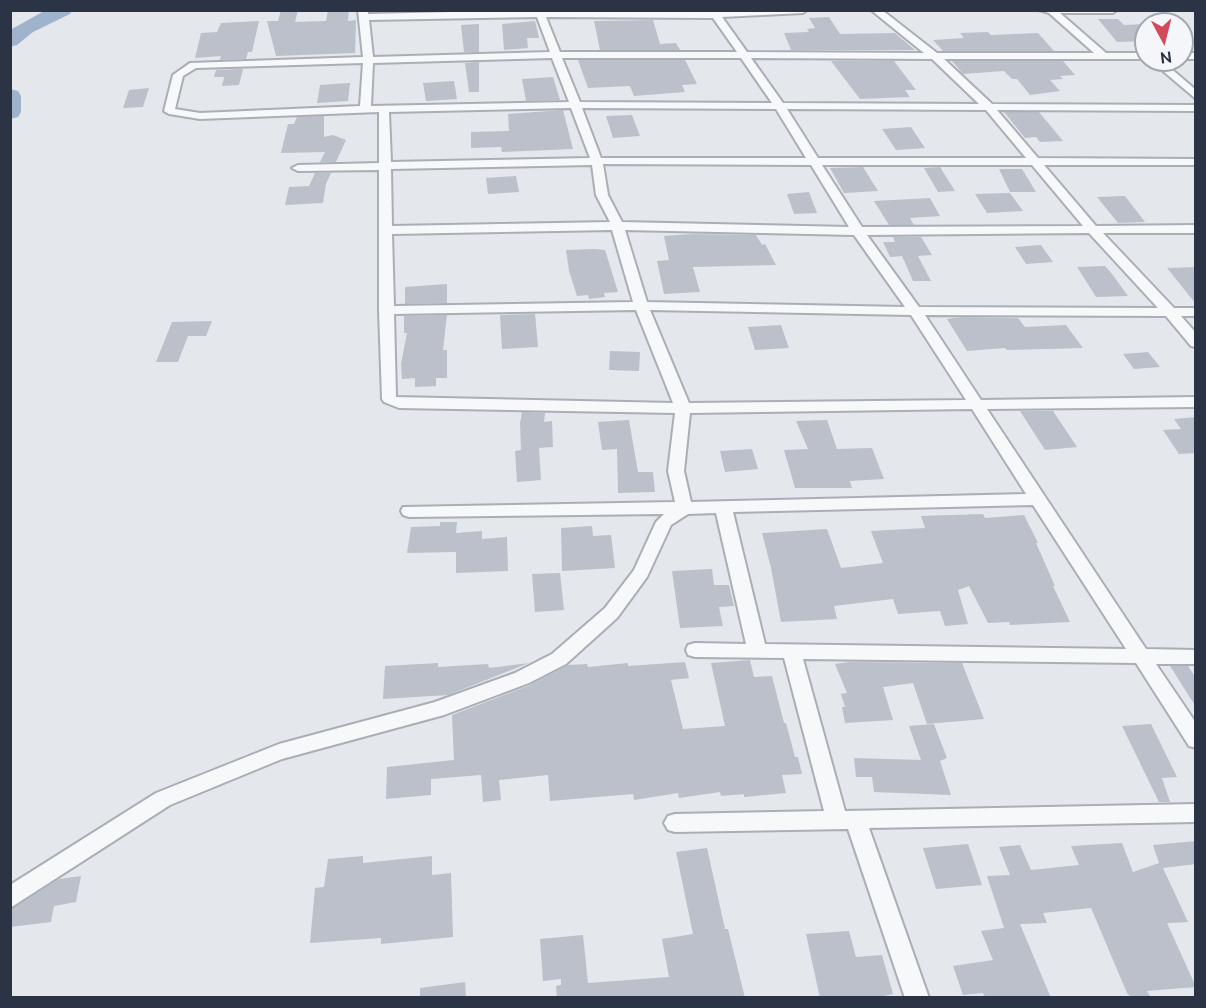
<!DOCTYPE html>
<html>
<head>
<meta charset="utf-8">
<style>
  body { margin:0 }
  #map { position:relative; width:1206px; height:1008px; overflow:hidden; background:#e4e7ec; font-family:Ubuntu,sans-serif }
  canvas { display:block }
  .frame { position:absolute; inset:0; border:12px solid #2b3445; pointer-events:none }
  .north { position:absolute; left:1134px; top:12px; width:60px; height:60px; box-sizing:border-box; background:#f4f6f9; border:2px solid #a4a8b1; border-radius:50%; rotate:173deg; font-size:16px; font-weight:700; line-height:24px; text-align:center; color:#2b3445 }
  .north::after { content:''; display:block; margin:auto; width:21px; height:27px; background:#d1495b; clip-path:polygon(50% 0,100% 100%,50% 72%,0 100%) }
</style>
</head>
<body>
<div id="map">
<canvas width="1206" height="1008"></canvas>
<div class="frame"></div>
<div class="north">N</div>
</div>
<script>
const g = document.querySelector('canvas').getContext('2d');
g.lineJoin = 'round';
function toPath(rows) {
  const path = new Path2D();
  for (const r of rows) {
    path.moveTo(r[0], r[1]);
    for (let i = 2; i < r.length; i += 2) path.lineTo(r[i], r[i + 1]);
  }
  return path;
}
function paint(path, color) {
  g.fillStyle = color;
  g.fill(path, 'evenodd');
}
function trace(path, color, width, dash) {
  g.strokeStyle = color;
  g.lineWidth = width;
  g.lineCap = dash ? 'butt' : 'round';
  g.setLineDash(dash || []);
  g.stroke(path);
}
paint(toPath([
  [46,10,72,10,70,14,33,32,17,45,10,47,10,30,46,10],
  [10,89,18,91,21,96,21,112,18,117,10,119,10,89]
]), '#9fb4cc');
paint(toPath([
  [281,10,298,10,295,22,326,21,328,10,349,10,348,21,356,20,355,53,276,56,267,21,278,21],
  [829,17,840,34,895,33,915,50,791,50,784,33,809,32,807,29,815,28,809,18],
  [1098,19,1118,19,1124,25,1146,24,1146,41,1117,42],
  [653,20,660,44,676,43,680,50,600,50,594,21],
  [259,21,252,52,248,52,246,59,220,60,221,56,195,58,201,33,217,32,221,23],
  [535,21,539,38,527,38,528,48,504,50,502,24],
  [479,24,479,52,464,52,461,25],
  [988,32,991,35,1038,33,1054,51,943,51,933,40,964,38,960,33],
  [578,60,685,60,697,84,682,85,685,92,634,96,630,86,588,88],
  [831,61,894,61,916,90,905,90,910,97,860,99],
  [952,61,1063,61,1075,75,1060,76,1063,79,1050,80,1060,91,1030,95,1017,79,1012,79,1004,71,963,74],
  [479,62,479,92,469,92,465,63],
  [243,69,239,85,222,86,224,77,214,77,216,70],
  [553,77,560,100,526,101,522,79],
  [454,81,457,99,426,101,423,83],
  [350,83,348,101,317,103,320,85],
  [149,88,143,107,123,108,129,90],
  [563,110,573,149,502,152,501,147,471,148,471,132,509,131,508,114],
  [1004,112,1039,112,1063,141,1040,142,1036,137,1025,138],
  [632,115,640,136,613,138,606,116],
  [324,116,324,137,333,135,346,140,336,162,320,162,325,152,281,153,288,124,294,124,297,117],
  [911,127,925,148,896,150,882,129],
  [863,167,878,191,844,193,830,168],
  [940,167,955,191,938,192,924,168],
  [999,169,1022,169,1036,192,1010,192],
  [315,173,331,173,326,184,323,203,285,205,289,187,309,186],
  [516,176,519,192,488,194,486,178],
  [809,192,817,213,794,214,787,194],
  [1010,193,1023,211,987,213,975,194],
  [1125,196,1145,222,1118,223,1097,197],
  [930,198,940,216,910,218,914,225,889,225,874,201],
  [692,234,756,235,762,245,765,244,776,265,693,267,700,292,664,294,657,261,669,260,664,236],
  [893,237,921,237,932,255,918,256,931,281,913,281,902,256,890,257,883,242,895,242],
  [1041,245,1053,262,1026,264,1015,247],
  [595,249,605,250,618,292,604,293,605,297,589,299,588,295,577,296,569,271,566,250],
  [1105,266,1112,274,1128,296,1096,297,1077,267],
  [1196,267,1196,304,1167,268],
  [447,284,447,303,405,304,405,287],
  [535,314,538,347,502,349,500,315],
  [447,315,443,350,447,350,447,378,436,378,436,386,415,387,415,378,402,379,401,364,407,333,404,333,404,316],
  [962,317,1018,318,1025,327,1066,325,1083,348,1007,350,1005,348,967,351,947,319],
  [212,321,206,336,188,336,178,362,156,362,172,322],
  [781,325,789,348,755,350,748,327],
  [610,351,640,352,639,371,609,370],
  [1148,352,1160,367,1134,369,1123,354],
  [1020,411,1053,411,1077,447,1045,450],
  [522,412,545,413,544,422,552,421,553,447,539,448,541,480,517,482,515,451,521,450,520,423],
  [1196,417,1196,453,1179,454,1163,430,1181,429,1174,419],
  [629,420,638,472,653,472,655,492,618,493,617,449,602,450,598,422],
  [827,420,837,449,872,448,884,479,850,481,852,488,795,488,784,450,808,449,796,421],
  [752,449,758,469,725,472,720,451],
  [983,514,985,518,1024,515,1038,543,1036,543,1055,586,1053,586,1070,622,1010,625,1009,622,988,623,969,586,958,590,968,624,945,626,940,611,898,614,893,599,834,606,837,619,781,622,771,568,762,533,827,529,841,568,883,563,871,531,925,528,921,516],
  [440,522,457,522,456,533,482,531,482,539,507,537,508,571,456,573,456,552,407,553,411,527,440,526],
  [592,526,593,536,611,535,615,568,562,571,561,528],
  [712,569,714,585,729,585,734,606,719,607,723,626,680,628,672,571],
  [560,573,564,610,535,612,532,574],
  [750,660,754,677,772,676,784,723,786,723,795,757,798,757,802,774,782,775,786,793,744,797,744,794,721,796,720,792,679,798,678,793,634,800,633,794,550,801,548,775,499,780,501,800,483,802,481,775,431,779,431,795,386,799,387,767,454,760,452,715,530,685,568,665,587,664,588,667,628,663,628,666,685,662,689,678,671,680,683,729,725,726,711,663],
  [849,662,962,663,984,719,927,724,913,683,883,687,893,720,845,723,842,707,845,707,841,694,847,693,835,664],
  [438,663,438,667,488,664,489,668,529,663,448,695,383,699,385,666],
  [1170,666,1188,666,1196,678,1196,707],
  [934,724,947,758,940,761,951,795,874,792,872,777,856,777,854,758,921,760,909,726],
  [1151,724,1177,777,1162,778,1170,802,1159,802,1122,726],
  [1196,841,1196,864,1163,868,1188,922,1167,923,1196,987,1147,991,1151,998,1132,998,1127,993,1091,908,1043,913,1047,923,1020,924,1051,998,985,998,983,993,963,995,953,966,993,960,981,931,1004,928,987,876,1010,875,999,847,1020,845,1031,870,1079,865,1071,846,1122,843,1133,872,1159,863,1153,845],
  [968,844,982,885,936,889,923,848],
  [707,848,725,929,728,929,745,998,557,998,556,986,561,985,561,979,543,981,540,939,583,935,588,983,669,977,662,939,693,934,676,852],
  [363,856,363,863,432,856,432,875,451,873,453,937,381,944,381,938,310,943,315,888,324,887,328,859],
  [81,876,76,902,54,906,51,922,10,927,10,910,59,879],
  [849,931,856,957,882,955,893,994,873,998,820,998,806,934],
  [465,982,466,998,420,998,420,988]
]), '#bbc0ca');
const minor = toPath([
  [358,10,368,10,368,14,535,10,807,10,803,13,722,17,747,52,924,53,871,10,882,10,937,53,1094,53,1049,13,1039,10,1117,10,1113,13,1060,13,1106,53,1146,53,1146,59,944,59,992,104,1196,105,1196,111,997,110,1038,158,1196,159,1196,165,1044,165,1096,226,1196,225,1196,233,1103,233,1174,308,1196,308,1196,316,1181,316,1196,333,1196,347,1191,346,1166,316,925,315,981,400,1196,397,1196,407,987,409,1146,649,1196,650,1196,664,1156,664,1196,723,1196,748,1189,746,1136,663,803,659,845,811,1196,804,1196,822,869,828,929,998,905,998,848,829,675,832,668,830,664,823,668,816,675,814,824,811,784,658,695,657,688,655,686,650,688,645,695,643,746,644,716,513,688,514,671,525,647,577,617,618,566,664,529,683,444,715,282,759,170,805,10,908,10,885,156,793,279,744,435,702,515,673,552,654,605,608,634,570,656,522,664,514,409,517,403,515,401,511,403,507,675,502,668,471,675,413,399,408,384,402,382,399,379,310,379,170,298,171,292,168,298,165,379,163,379,112,200,119,169,114,164,111,173,75,190,63,363,57,358,10],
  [537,17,550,52,373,57,369,20,537,17],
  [546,17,713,18,737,52,560,52,546,17],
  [552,58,569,102,371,106,373,63,552,58],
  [562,58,741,58,772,103,580,102,562,58],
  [751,58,932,59,979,104,783,103,751,58],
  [363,63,360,106,200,113,175,109,183,76,196,68,363,63],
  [571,108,590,158,391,162,389,112,571,108],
  [582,108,776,109,806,158,601,158,582,108],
  [787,109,986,110,1026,158,818,158,787,109],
  [603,164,811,165,849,227,622,222,608,195,603,164],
  [592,165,596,195,610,222,392,226,391,169,592,165],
  [822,165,1032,165,1083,226,862,227,822,165],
  [612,230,633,302,394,306,392,234,612,230],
  [625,230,854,235,905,307,647,302,625,230],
  [1089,233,1158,308,919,307,867,235,1089,233],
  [636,310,673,403,396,397,394,314,636,310],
  [650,310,911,315,966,400,689,403,650,310],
  [972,409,1026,494,691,502,684,471,690,413,972,409],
  [1033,505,1126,649,765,644,733,512,1033,505],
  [1182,53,1196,53,1196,59,1182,59,1182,53],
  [1150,60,1161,60,1196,90,1196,99,1150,60]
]);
trace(minor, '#a9aeb7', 4);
paint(minor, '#f7f8fa');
</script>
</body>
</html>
